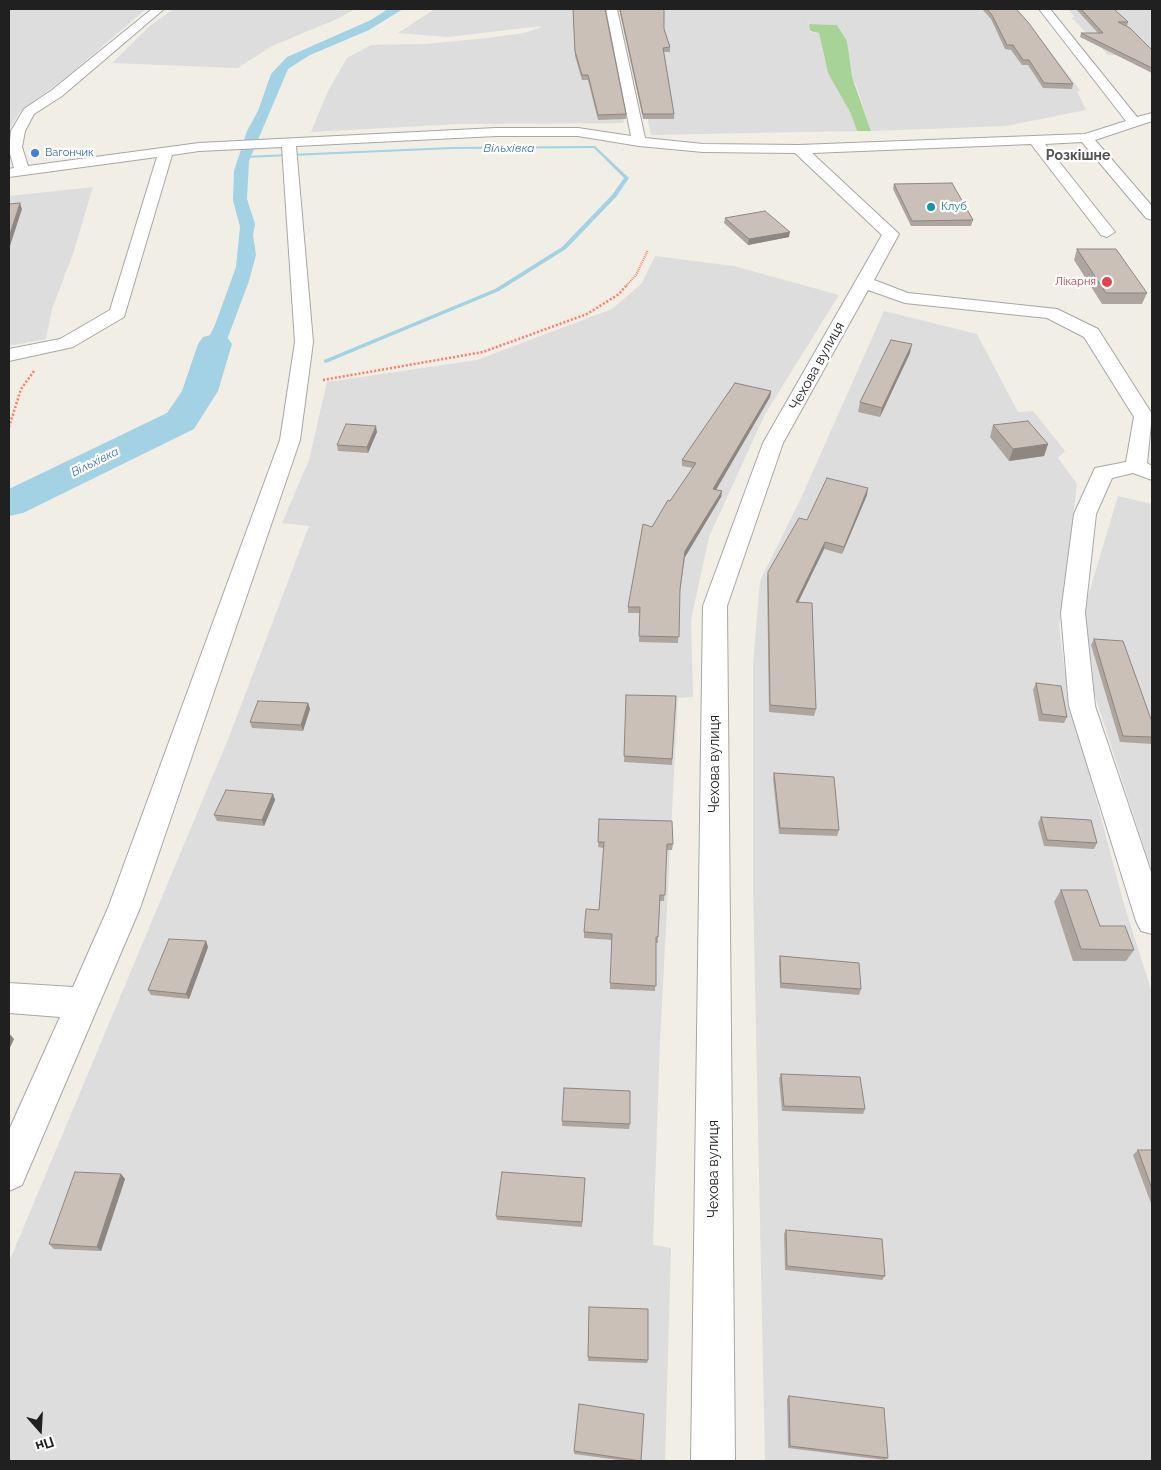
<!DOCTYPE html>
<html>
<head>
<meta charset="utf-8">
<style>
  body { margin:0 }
  #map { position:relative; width:1161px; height:1470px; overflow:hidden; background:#f1eee5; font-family:Raleway,sans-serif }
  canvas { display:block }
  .frame { position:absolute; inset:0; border:10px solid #202020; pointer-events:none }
  .north { position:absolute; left:15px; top:1405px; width:50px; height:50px; -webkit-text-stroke:4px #fff; paint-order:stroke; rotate:161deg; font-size:14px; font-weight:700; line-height:20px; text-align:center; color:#202020 }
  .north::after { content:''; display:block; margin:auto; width:18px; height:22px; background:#202020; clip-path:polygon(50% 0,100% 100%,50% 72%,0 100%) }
</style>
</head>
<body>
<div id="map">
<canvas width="1161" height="1470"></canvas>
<div class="frame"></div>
<div class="north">Пн</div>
</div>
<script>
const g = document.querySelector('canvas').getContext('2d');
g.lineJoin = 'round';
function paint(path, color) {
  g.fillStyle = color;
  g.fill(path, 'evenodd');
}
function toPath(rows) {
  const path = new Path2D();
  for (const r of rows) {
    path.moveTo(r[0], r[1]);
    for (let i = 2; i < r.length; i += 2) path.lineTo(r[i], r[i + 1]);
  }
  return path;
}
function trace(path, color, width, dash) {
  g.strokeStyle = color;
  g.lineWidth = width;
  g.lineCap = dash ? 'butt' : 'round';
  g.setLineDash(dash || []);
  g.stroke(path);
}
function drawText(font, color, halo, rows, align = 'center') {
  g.font = font + ' Raleway,sans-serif';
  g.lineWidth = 4.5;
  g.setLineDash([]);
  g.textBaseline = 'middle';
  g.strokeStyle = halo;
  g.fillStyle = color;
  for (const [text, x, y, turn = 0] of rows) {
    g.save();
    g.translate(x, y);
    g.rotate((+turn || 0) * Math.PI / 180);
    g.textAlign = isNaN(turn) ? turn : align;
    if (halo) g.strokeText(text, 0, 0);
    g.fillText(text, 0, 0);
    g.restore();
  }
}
paint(toPath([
  [9,9,146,9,71,73,19,113,9,130],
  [174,9,355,9,337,19,272,46,238,68,112,63,152,24],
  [435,9,599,9,608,59,624,123,460,124,311,132,328,91,347,58,371,45,426,44,487,38,524,33,539,28,541,26,448,37,398,33],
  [627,9,1017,9,1081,91,1077,91,1086,110,1006,126,871,131,856,85,850,75,847,41,837,25,809,24,807,16,810,32,819,33,826,65,850,112,857,131,651,135,635,61],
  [1068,9,1152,9,1152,55,1108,55,1072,18,1075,17],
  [93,187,73,254,52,309,46,339,9,346,9,196],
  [655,256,734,266,839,295,765,414,709,537,691,620,693,697,678,698,660,1041,653,1245,671,1248,665,1461,9,1461,9,1262,229,737,309,526,282,523,309,460,327,382,477,360,612,309,642,283],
  [884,311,977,334,1018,412,1033,411,1065,451,1058,458,1077,484,1059,627,1067,688,1123,901,1152,993,1152,1461,765,1461,753,889,753,664,760,581,802,496],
  [1118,496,1152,504,1152,872,1093,690,1083,613]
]), '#dedddd');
paint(toPath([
  [809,24,837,25,847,41,852,77,871,131,857,131,850,112,828,73,819,33,810,31]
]), '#a7d496');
paint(toPath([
  [388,9,403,9,369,30,310,55,288,69,249,161,247,199,255,224,253,235,256,255,249,281,207,393,196,409,182,407,195,381,200,355,215,325,236,267,240,227,233,200,234,171,247,131,258,111,271,74,287,57,371,20]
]), '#a2d2e3');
paint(toPath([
  [595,146,629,178,616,197,566,249,499,291,326,363,324,362,324,360,495,289,562,247,612,195,624,178,594,148,452,149,244,158,242,157,244,156,452,147,595,146]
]), '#a2d2e3');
paint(toPath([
  [215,334,227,337,232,344,218,391,194,429,23,513,9,516,9,489,167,413,182,391,198,344,203,337,215,334]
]), '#a2d2e3');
const minor = toPath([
  [152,9,164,9,62,96,34,114,25,131,22,147,28,166,199,143,496,128,578,128,631,136,606,9,617,9,645,138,703,144,799,145,1085,134,1126,121,1039,9,1050,9,1137,117,1152,113,1152,121,1095,140,1152,206,1152,220,1146,218,1082,142,1045,144,1115,232,1107,237,1101,235,1031,144,812,153,899,234,874,280,908,293,1057,309,1098,329,1152,414,1147,463,1152,466,1152,480,1133,473,1112,478,1096,514,1085,613,1095,706,1152,875,1152,934,1141,931,1136,921,1069,706,1061,613,1074,514,1095,468,1126,462,1134,417,1084,337,1047,318,905,303,868,290,783,443,727,606,735,1461,691,1461,703,606,763,443,882,235,795,153,703,152,639,146,578,136,496,136,296,146,313,342,300,440,140,908,22,1185,9,1191,9,1130,60,1017,9,1013,9,983,73,987,108,908,280,440,295,342,282,147,199,151,172,155,124,317,73,347,9,361,9,349,60,339,110,310,157,157,9,177,9,169,14,168,9,150,11,131,24,109,52,90,152,9]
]);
trace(minor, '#a7a7a7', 2);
trace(toPath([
  [625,287,636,275,648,250]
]), '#ff7c68', 2, [1, 1]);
trace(toPath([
  [323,380,483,352,587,314,619,294,626,286],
  [9,427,21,389,34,371]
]), '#ff7c68', 2.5, [2, 2]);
paint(minor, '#fff');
paint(toPath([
  [573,9,626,114,626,119,598,120,588,80,582,80,575,56],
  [619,9,664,9,664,29,670,47,670,52,664,52,674,114,674,119,643,119],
  [982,9,1016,9,1073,84,1072,89,1043,88,1028,65,1022,65,1011,50,1005,49,991,19],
  [1076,9,1114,9,1128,22,1127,26,1152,50,1152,73,1080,37,1081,33,1098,33],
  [894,184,973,220,971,226,911,226,893,189],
  [725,218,789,237,748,245,724,223],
  [1077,249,1147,293,1142,304,1102,304,1074,260],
  [910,353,880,417,858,412,860,402],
  [771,391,770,397,716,490,722,491,721,497,685,557,680,592,678,643,639,642,640,613,628,613,628,607,652,527,693,468,682,466,682,460],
  [993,425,1048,444,1044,456,1009,461,990,437],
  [377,432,368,453,338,451,337,445],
  [867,495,842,554,824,549,798,602,816,709,814,716,769,712,767,579,768,572],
  [1094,639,1152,722,1152,744,1120,742,1091,645],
  [1036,683,1067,717,1064,723,1039,721,1033,690],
  [626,695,676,696,672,765,624,762],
  [308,703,310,709,303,731,252,728,250,722],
  [774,773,839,830,837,836,779,834,773,779],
  [273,794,275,800,264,826,217,821,214,815],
  [1041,817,1097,843,1094,849,1044,846,1038,823],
  [599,819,673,844,672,850,667,850,664,901,660,901,658,937,658,943,656,943,655,991,610,989,612,940,584,938,584,932,599,910,604,848,598,847],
  [1061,890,1100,926,1134,950,1126,961,1073,961,1054,902],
  [206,941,208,947,189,999,151,995,148,990],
  [780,956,861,989,859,995,780,988,779,962],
  [781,1074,865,1109,863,1114,782,1111,779,1079],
  [562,1121,630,1124,629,1129,562,1126],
  [1138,1150,1152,1150,1152,1206,1133,1155],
  [121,1174,125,1179,101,1251,54,1249,49,1244],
  [585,1178,582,1227,497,1220,496,1216],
  [786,1230,885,1276,882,1280,785,1270,784,1234],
  [589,1307,648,1360,647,1363,588,1361],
  [789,1396,888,1458,885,1460,788,1448,787,1399],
  [644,1414,641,1461,626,1461,574,1454,574,1451]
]), '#aea59e');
paint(toPath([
  [20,203,22,209,9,249,9,237],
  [790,232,789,237,748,245,749,239],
  [912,344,910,353,880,417,882,408],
  [771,391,770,397,713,495,713,489],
  [376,426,377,432,368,453,367,447],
  [1048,444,1044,456,1009,461,1013,449],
  [868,488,867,495,842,554,844,547],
  [722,491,721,497,685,557,685,551],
  [825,542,824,549,795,609,796,602],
  [308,703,310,709,303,731,301,725],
  [273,794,275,800,264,826,262,820],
  [206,941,208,947,189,999,186,994],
  [9,1033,14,1039,9,1050],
  [121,1174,125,1179,101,1251,97,1247]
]), '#8d8681');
const building = toPath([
  [573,9,605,9,626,114,598,115,588,75,582,75,575,51,573,9],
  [620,9,664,9,664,29,670,47,663,48,674,114,643,114,620,9],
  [987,9,1016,9,1028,22,1073,84,1044,83,1029,60,1023,60,1013,45,1007,45,992,15,987,9],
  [1081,9,1114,9,1128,22,1118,22,1130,28,1152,50,1152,68,1081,33,1103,33,1081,9],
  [952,183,973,220,912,221,894,184,952,183],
  [20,203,9,237,9,204,20,203],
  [765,211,790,232,749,239,725,218,765,211],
  [1077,249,1116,249,1147,293,1106,293,1077,249],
  [891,340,912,344,882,408,860,402,891,340],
  [735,383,771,391,713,489,722,491,685,551,680,589,679,637,639,636,640,607,628,607,643,524,652,527,668,500,670,501,696,463,682,460,735,383],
  [1028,421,1048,444,1013,449,993,425,1028,421],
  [346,424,376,426,367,447,337,445,346,424],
  [827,478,868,488,844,547,825,542,796,602,812,603,816,709,770,705,768,572,799,518,807,520,827,478],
  [1094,639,1123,641,1152,722,1152,737,1123,736,1094,639],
  [1036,683,1061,686,1067,717,1042,714,1036,683],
  [626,695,676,696,672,759,624,756,626,695],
  [258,701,308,703,301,725,250,722,258,701],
  [774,773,834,777,839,830,780,828,774,773],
  [226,790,273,794,262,820,214,815,226,790],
  [1041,817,1091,820,1097,843,1047,840,1041,817],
  [599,819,672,821,673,844,667,844,665,895,660,895,658,937,656,937,656,986,610,983,612,934,584,932,586,909,599,910,604,842,598,842,599,819],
  [1061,890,1087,890,1100,926,1125,926,1134,950,1081,949,1061,890],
  [169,939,206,941,186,994,148,990,169,939],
  [780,956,859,963,861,989,781,983,780,956],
  [781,1074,860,1077,865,1109,784,1106,781,1074],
  [564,1088,630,1091,630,1124,562,1121,564,1088],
  [1138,1150,1152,1150,1152,1189,1138,1150],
  [75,1172,121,1174,97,1247,49,1244,75,1172],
  [502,1172,585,1178,582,1222,496,1216,502,1172],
  [786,1230,882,1239,885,1276,787,1266,786,1230],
  [589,1307,648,1309,648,1360,588,1357,589,1307],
  [789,1396,884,1408,888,1458,790,1446,789,1396],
  [579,1404,644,1414,641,1461,574,1451,579,1404]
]);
paint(building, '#cac0b8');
trace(building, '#8d8681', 1);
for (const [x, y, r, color] of [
  [35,153,5,"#3f7fe0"],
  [931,207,5,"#0f9aa8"],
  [1107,282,6,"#e0444e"]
]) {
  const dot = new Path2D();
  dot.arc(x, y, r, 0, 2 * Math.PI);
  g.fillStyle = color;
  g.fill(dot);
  trace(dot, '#fff', 2);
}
drawText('11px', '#366cbe', '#fff', [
  ["Вагончик",45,153]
], 'left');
drawText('11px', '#0d838f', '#fff', [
  ["Клуб",941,207]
], 'left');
drawText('11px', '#be3a42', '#fff', [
  ["Лікарня",1096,282]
], 'right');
drawText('italic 12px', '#4075b1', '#fff', [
  ["Вільхівка",509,148],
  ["Вільхівка",95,462,-26]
]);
drawText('bold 14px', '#535353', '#fff', [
  ["Розкішне",1078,156]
]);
drawText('14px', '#202020', '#fff', [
  ["Чехова вулиця",817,366,-61],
  ["Чехова вулиця",715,764,-90],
  ["Чехова вулиця",714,1169,-90]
]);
</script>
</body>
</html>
